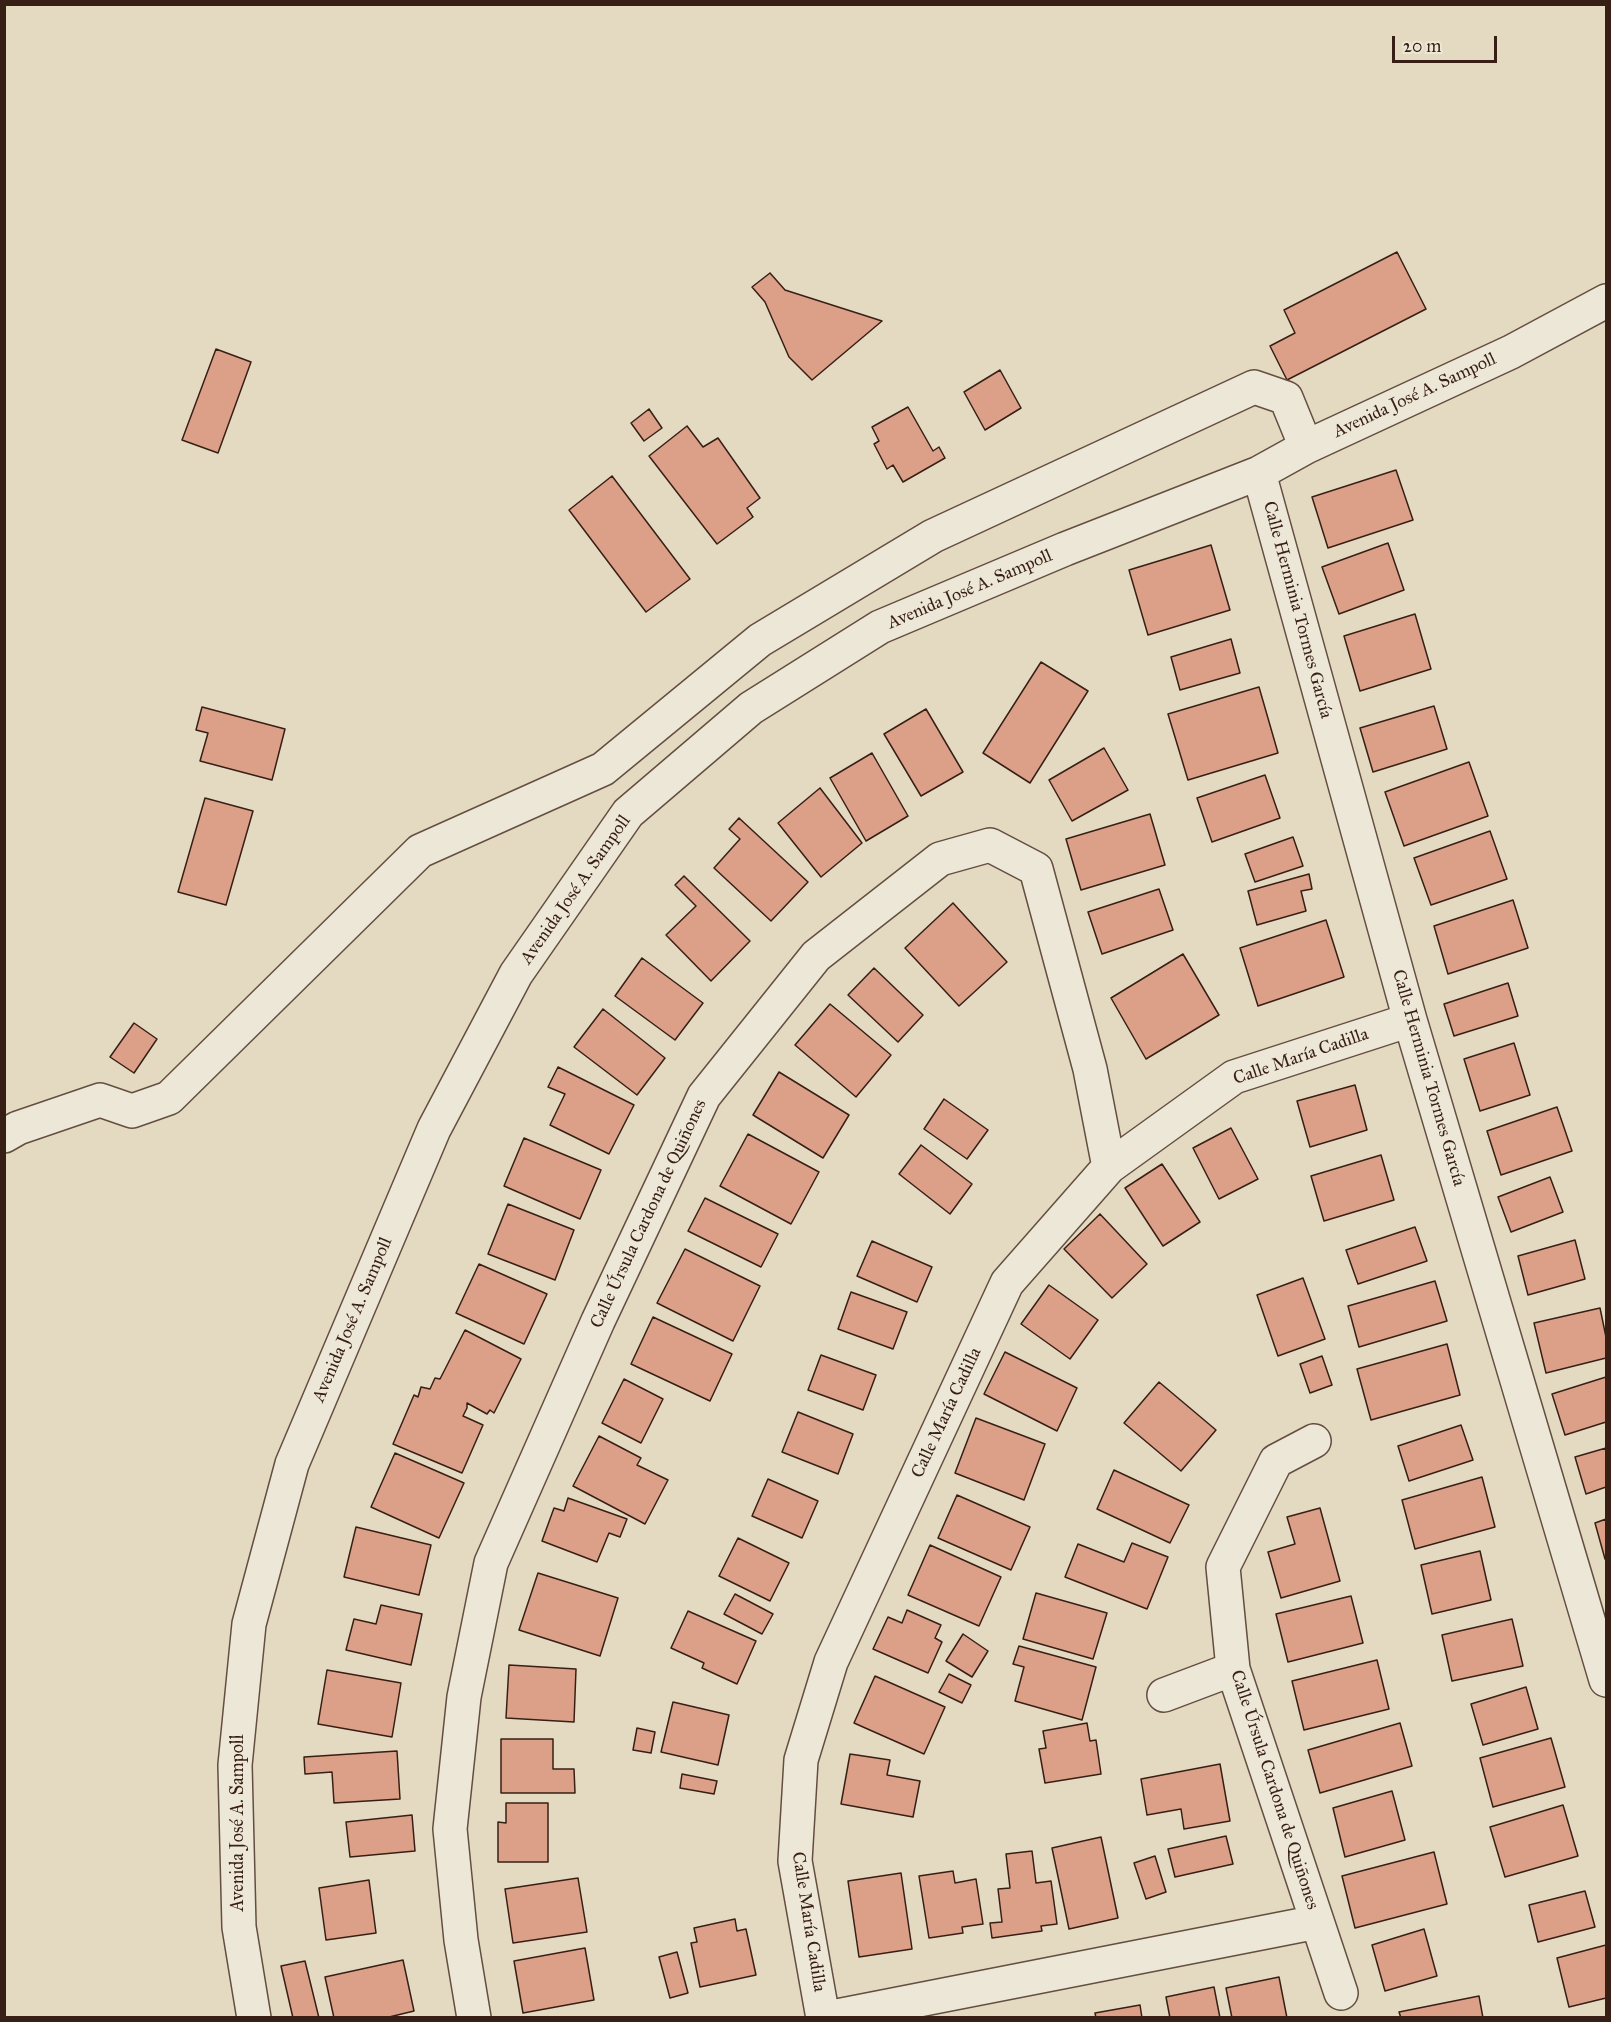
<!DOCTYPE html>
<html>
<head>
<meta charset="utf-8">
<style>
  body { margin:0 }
  #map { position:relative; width:1611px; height:2022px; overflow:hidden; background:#e4dac1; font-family:"IM FELL Great Primer",serif }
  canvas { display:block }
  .frame { position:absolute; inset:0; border:6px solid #381f15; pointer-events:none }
  .scale { position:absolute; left:1392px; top:36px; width:105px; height:27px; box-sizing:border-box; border:3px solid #381f15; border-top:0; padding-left:8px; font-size:18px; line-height:21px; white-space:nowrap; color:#381f15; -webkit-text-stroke:4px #ede7d7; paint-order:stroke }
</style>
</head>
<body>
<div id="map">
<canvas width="1611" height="2022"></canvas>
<div class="frame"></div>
<div class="scale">20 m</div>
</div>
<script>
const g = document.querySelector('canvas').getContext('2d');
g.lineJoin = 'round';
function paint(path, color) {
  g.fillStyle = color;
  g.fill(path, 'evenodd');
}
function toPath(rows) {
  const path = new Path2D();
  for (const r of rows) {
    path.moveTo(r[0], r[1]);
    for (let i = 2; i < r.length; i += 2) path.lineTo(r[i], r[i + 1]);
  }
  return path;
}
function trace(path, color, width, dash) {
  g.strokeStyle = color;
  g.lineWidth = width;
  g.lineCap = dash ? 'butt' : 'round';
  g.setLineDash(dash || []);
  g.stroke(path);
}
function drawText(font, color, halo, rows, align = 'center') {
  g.font = font + ' "IM FELL Great Primer",serif';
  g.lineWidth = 4.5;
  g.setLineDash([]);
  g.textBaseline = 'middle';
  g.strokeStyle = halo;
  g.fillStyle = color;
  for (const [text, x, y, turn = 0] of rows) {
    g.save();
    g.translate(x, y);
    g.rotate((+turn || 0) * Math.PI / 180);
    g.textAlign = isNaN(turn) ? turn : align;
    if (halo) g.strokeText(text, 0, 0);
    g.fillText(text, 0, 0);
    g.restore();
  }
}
const building = toPath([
  [1397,252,1426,309,1287,380,1270,346,1295,333,1284,310,1397,252],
  [770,273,785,290,882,321,812,380,789,357,765,302,752,287,770,273],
  [216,349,251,362,218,453,182,440,216,349],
  [1000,370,1021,408,985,430,964,392,1000,370],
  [908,407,933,451,939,447,945,458,903,482,893,465,887,469,874,444,879,441,872,427,908,407],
  [649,409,662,428,644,441,631,423,649,409],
  [687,426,703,447,718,438,760,498,747,508,753,517,717,544,649,456,687,426],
  [1396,470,1413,520,1328,548,1312,497,1396,470],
  [612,476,690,579,646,612,569,510,612,476],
  [1388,543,1404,590,1339,614,1322,567,1388,543],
  [1211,545,1230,610,1148,635,1129,570,1211,545],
  [1415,614,1431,669,1360,691,1344,636,1415,614],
  [1231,639,1240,673,1180,690,1171,657,1231,639],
  [1041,662,1088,691,1030,783,983,753,1041,662],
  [1259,687,1278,753,1188,780,1168,714,1259,687],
  [1434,706,1447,749,1373,772,1360,728,1434,706],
  [202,707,285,729,272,780,200,761,208,733,196,730,202,707],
  [926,709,963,772,921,796,884,734,926,709],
  [1104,748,1128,790,1072,821,1049,780,1104,748],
  [872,753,908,816,866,841,830,778,872,753],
  [1469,762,1488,816,1404,846,1385,792,1469,762],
  [1265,775,1280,818,1212,842,1197,798,1265,775],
  [820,788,862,843,821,877,778,823,820,788],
  [205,798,253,811,226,905,178,892,205,798],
  [1150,814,1165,865,1081,890,1066,839,1150,814],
  [739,818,808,882,771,921,714,868,740,839,729,829,739,818],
  [1490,831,1507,879,1431,905,1414,858,1490,831],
  [1293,837,1303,866,1255,882,1245,854,1293,837],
  [1309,874,1312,889,1301,891,1306,911,1257,925,1248,891,1309,874],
  [684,876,750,941,711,981,666,935,696,906,675,885,684,876],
  [1159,889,1173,930,1102,954,1088,912,1159,889],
  [1513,900,1528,948,1448,974,1434,926,1513,900],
  [953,903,1007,962,959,1006,905,948,953,903],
  [1326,920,1344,977,1258,1006,1240,948,1326,920],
  [1183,954,1219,1015,1146,1059,1111,998,1183,954],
  [642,958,703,1003,675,1040,615,996,642,958],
  [874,968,923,1015,898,1042,848,995,874,968],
  [1508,983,1518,1016,1454,1036,1444,1004,1508,983],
  [830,1004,891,1055,856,1097,795,1045,830,1004],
  [603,1009,665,1058,637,1095,574,1047,603,1009],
  [134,1023,157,1039,134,1073,110,1057,134,1023],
  [1514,1043,1530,1095,1480,1111,1464,1059,1514,1043],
  [558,1067,634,1105,609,1154,550,1125,565,1094,548,1087,558,1067],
  [779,1072,849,1115,823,1158,753,1115,779,1072],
  [1355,1085,1367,1130,1310,1147,1297,1101,1355,1085],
  [944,1099,988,1130,967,1159,924,1129,944,1099],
  [1557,1107,1572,1151,1501,1175,1487,1131,1557,1107],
  [1231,1128,1258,1179,1219,1199,1193,1148,1231,1128],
  [748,1134,819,1172,791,1224,720,1186,748,1134],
  [524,1138,601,1170,580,1219,504,1186,524,1138],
  [921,1145,972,1184,950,1214,899,1174,921,1145],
  [1381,1155,1394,1200,1324,1221,1311,1176,1381,1155],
  [1162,1164,1200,1222,1163,1246,1125,1188,1162,1164],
  [1550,1177,1563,1212,1511,1232,1498,1197,1550,1177],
  [705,1198,778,1234,761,1267,688,1231,705,1198],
  [508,1204,574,1230,555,1280,488,1254,508,1204],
  [1100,1214,1147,1264,1112,1298,1064,1249,1100,1214],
  [1415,1227,1427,1261,1358,1284,1346,1250,1415,1227],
  [1575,1240,1585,1279,1528,1295,1518,1256,1575,1240],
  [872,1241,932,1267,917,1302,857,1276,872,1241],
  [685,1249,760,1286,733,1341,657,1303,685,1249],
  [479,1264,547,1294,524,1344,456,1313,479,1264],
  [1303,1278,1325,1339,1278,1356,1257,1295,1303,1278],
  [1435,1281,1447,1321,1359,1347,1348,1306,1435,1281],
  [1049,1285,1098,1320,1070,1359,1021,1324,1049,1285],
  [851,1292,907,1312,893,1349,838,1329,851,1292],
  [1600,1308,1606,1337,1606,1358,1546,1373,1534,1323,1600,1308],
  [653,1317,732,1354,710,1401,631,1364,653,1317],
  [465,1330,521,1359,494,1413,490,1410,487,1414,467,1403,467,1408,463,1416,483,1425,462,1473,393,1444,414,1395,418,1397,421,1387,430,1389,435,1378,440,1379,465,1330],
  [1447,1344,1460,1395,1371,1420,1357,1369,1447,1344],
  [1005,1352,1077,1388,1057,1431,984,1394,1005,1352],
  [821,1355,876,1375,863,1410,808,1390,821,1355],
  [1322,1356,1332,1385,1310,1393,1300,1364,1322,1356],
  [1606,1377,1606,1422,1565,1435,1552,1394,1606,1377],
  [624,1379,663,1399,641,1443,602,1423,624,1379],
  [1159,1382,1216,1430,1181,1471,1124,1423,1159,1382],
  [798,1412,853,1434,838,1474,782,1452,798,1412],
  [976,1418,1045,1444,1024,1500,955,1473,976,1418],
  [1461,1425,1473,1460,1409,1481,1398,1446,1461,1425],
  [599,1436,641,1458,637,1465,668,1480,645,1524,573,1486,599,1436],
  [1606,1448,1606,1487,1586,1494,1575,1457,1606,1448],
  [395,1453,464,1483,439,1538,371,1507,395,1453],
  [1114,1470,1189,1505,1170,1543,1097,1509,1114,1470],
  [1482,1477,1495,1527,1415,1549,1402,1500,1482,1477],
  [768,1479,818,1501,802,1538,752,1516,768,1479],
  [957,1495,1030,1527,1011,1570,938,1538,957,1495],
  [568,1498,627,1519,620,1537,609,1533,597,1562,542,1541,554,1508,564,1511,568,1498],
  [1320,1508,1340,1581,1281,1598,1268,1552,1295,1544,1287,1517,1320,1508],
  [1606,1519,1606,1559,1605,1559,1595,1523,1606,1519],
  [356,1527,431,1545,419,1595,344,1577,356,1527],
  [738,1538,789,1563,770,1601,719,1576,738,1538],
  [1132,1543,1168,1557,1147,1609,1065,1577,1078,1544,1124,1562,1132,1543],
  [930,1545,1001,1577,979,1626,908,1595,930,1545],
  [1480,1551,1491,1600,1432,1614,1421,1565,1480,1551],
  [538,1573,618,1598,600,1656,519,1630,538,1573],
  [1036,1593,1107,1613,1093,1659,1023,1639,1036,1593],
  [735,1594,773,1614,762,1634,724,1614,735,1594],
  [1351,1596,1363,1643,1288,1662,1276,1614,1351,1596],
  [381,1605,422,1614,411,1665,346,1650,354,1619,376,1624,381,1605],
  [907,1610,941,1625,935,1638,942,1642,928,1673,873,1649,888,1617,902,1623,907,1610],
  [688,1611,756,1641,737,1684,702,1668,704,1663,671,1648,688,1611],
  [1512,1619,1523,1666,1452,1681,1442,1635,1512,1619],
  [963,1634,988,1651,972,1677,946,1661,963,1634],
  [1019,1646,1096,1667,1082,1720,1015,1701,1024,1667,1013,1664,1019,1646],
  [1377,1660,1389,1709,1304,1730,1292,1681,1377,1660],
  [509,1665,576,1669,574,1722,506,1718,509,1665],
  [327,1670,401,1683,392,1737,318,1724,327,1670],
  [949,1674,971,1685,962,1703,939,1692,949,1674],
  [875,1676,945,1707,924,1754,854,1723,875,1676],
  [1526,1687,1538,1729,1483,1745,1471,1704,1526,1687],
  [673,1702,729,1715,718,1765,661,1752,673,1702],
  [1087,1723,1090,1741,1096,1740,1101,1774,1045,1783,1039,1749,1046,1748,1043,1731,1087,1723],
  [1400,1723,1412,1766,1320,1793,1308,1750,1400,1723],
  [637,1728,655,1732,651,1753,633,1750,637,1728],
  [1551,1738,1565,1787,1493,1807,1480,1758,1551,1738],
  [501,1739,553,1739,553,1769,574,1769,575,1793,501,1793,501,1739],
  [397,1751,400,1799,334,1803,332,1772,305,1774,304,1757,397,1751],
  [850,1754,890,1760,887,1775,920,1781,913,1817,841,1804,850,1754],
  [1220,1764,1230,1821,1184,1829,1181,1809,1147,1815,1141,1779,1220,1764],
  [682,1774,717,1781,714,1794,680,1788,682,1774],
  [1392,1791,1405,1840,1345,1857,1333,1808,1392,1791],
  [506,1803,548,1803,548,1862,498,1862,498,1822,506,1823,506,1803],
  [1563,1805,1578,1856,1505,1877,1490,1827,1563,1805],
  [412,1815,415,1851,350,1857,346,1822,412,1815],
  [1226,1836,1233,1864,1175,1877,1168,1849,1226,1836],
  [1101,1837,1118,1918,1069,1929,1052,1848,1101,1837],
  [1032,1851,1036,1883,1051,1881,1057,1924,1041,1926,1042,1931,992,1938,990,1923,1002,1922,998,1889,1010,1888,1006,1854,1032,1851],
  [1434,1852,1447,1904,1355,1928,1342,1876,1434,1852],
  [1155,1856,1166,1892,1146,1899,1134,1863,1155,1856],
  [953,1871,955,1883,976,1879,983,1924,962,1927,963,1933,929,1938,919,1876,953,1871],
  [901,1873,912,1949,859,1957,848,1881,901,1873],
  [578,1878,587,1932,513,1943,505,1889,578,1878],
  [369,1880,376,1933,326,1940,319,1888,369,1880],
  [1585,1891,1595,1927,1538,1942,1529,1905,1585,1891],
  [735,1919,737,1931,746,1929,756,1975,700,1987,691,1943,697,1942,694,1928,735,1919],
  [1424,1929,1437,1976,1385,1991,1372,1945,1424,1929],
  [1606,1945,1606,1998,1569,2007,1557,1958,1606,1945],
  [585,1948,594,2000,523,2013,514,1961,585,1948],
  [677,1952,688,1993,670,1998,659,1957,677,1952],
  [403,1960,414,2011,385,2018,334,2018,325,1977,403,1960],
  [305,1961,319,2018,293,2018,281,1966,305,1961],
  [1279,1977,1287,2018,1232,2018,1226,1988,1279,1977],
  [1214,1987,1220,2018,1170,2018,1166,1997,1214,1987],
  [1479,1996,1483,2018,1401,2018,1399,2012,1479,1996],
  [1140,2005,1142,2018,1096,2018,1095,2013,1140,2005]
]);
paint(building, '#dca089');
trace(building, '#381f15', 1.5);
const minor = toPath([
  [1259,473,1410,1020,1606,1680],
  [4,1136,18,1128,100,1100,132,1111,169,1098,420,851,603,769,760,640,933,536,1254,387,1286,398,1306,447],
  [1314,1441,1276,1461,1223,1567,1233,1669,1341,1993],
  [1164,1695,1233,1669],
  [254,2018,239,1927,235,1765,249,1624,292,1464,434,1129,516,974,628,813,751,708,880,627,1065,549,1259,473,1306,447,1511,352,1606,301],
  [474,2018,461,1940,450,1829,464,1697,491,1563,598,1321,704,1096,816,956,940,859,990,845,1036,869,1090,1069,1109,1167],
  [823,2018,795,1861,801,1760,831,1662,1007,1283,1109,1167,1234,1077,1410,1020],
  [827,2018,1317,1922]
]);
trace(minor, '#634e40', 36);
trace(minor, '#ede7d7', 33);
drawText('18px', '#381f15', '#ede7d7', [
  ["Avenida José A. Sampoll",1415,396,-25],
  ["Avenida José A. Sampoll",970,590,-23],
  ["Calle Herminia Tormes García",1297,610,75],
  ["Avenida José A. Sampoll",576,890,-55],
  ["Calle María Cadilla",1301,1057,-19],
  ["Calle Herminia Tormes García",1428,1078,74],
  ["Calle Úrsula Cardona de Quiñones",649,1214,-65],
  ["Avenida José A. Sampoll",353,1320,-67],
  ["Calle María Cadilla",947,1413,-65],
  ["Calle Úrsula Cardona de Quiñones",1274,1790,72],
  ["Avenida José A. Sampoll",239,1823,-90],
  ["Calle María Cadilla",808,1922,81]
]);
</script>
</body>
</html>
